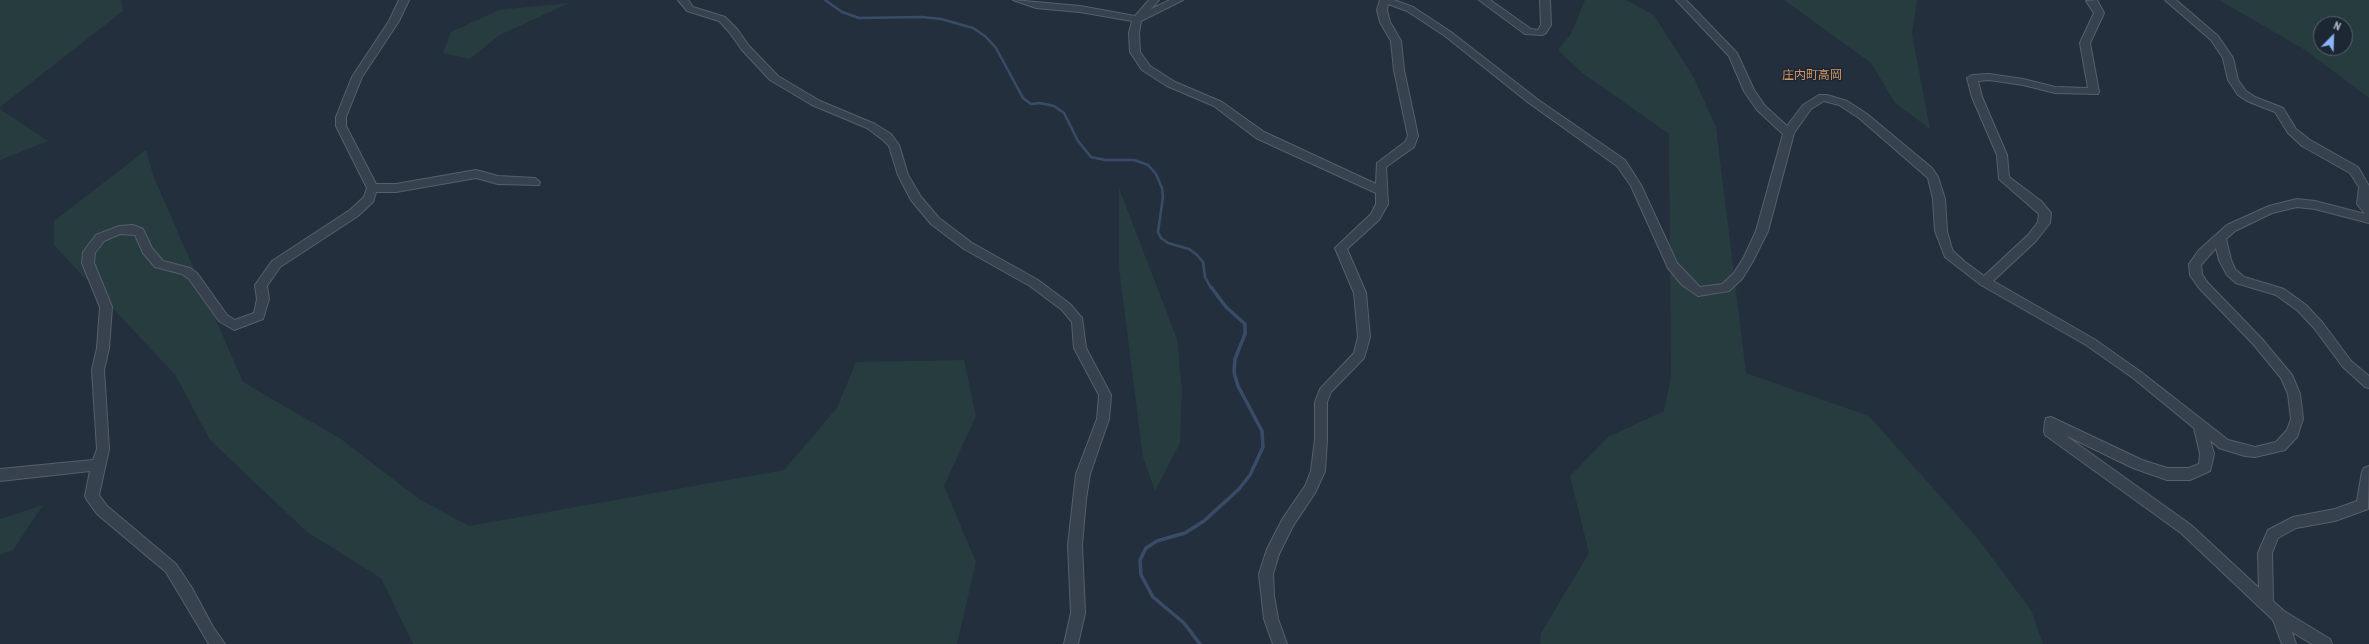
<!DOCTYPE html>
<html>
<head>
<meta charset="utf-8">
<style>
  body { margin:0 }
  #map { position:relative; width:2369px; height:644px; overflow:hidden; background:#242f3e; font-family:"Archivo Narrow",sans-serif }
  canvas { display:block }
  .north { position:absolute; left:2313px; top:16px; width:40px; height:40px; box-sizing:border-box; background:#1d2633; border:1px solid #59626f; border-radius:50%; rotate:23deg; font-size:11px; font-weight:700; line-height:16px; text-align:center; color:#b4bcc9 }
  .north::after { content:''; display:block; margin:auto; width:14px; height:18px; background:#8ab4f8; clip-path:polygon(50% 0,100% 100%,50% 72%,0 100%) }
</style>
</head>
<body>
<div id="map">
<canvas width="2369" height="644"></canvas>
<div class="north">N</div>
</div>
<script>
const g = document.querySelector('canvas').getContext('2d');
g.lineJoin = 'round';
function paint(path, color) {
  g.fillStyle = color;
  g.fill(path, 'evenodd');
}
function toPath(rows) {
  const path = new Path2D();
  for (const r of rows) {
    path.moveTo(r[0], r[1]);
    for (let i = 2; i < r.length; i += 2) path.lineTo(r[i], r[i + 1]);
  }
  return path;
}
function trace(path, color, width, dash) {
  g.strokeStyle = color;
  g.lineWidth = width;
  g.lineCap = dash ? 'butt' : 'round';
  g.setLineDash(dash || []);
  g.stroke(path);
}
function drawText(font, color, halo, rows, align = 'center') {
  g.font = font + ' "Archivo Narrow","Noto Sans JP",sans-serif';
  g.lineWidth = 3;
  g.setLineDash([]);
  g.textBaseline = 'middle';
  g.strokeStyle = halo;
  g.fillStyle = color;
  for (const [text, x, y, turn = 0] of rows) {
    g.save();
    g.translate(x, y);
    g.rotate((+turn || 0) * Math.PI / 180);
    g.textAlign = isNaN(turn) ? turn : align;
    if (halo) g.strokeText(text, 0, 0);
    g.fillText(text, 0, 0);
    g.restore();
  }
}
paint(toPath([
  [0,0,121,0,123,11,0,107],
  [1585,0,1626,0,1654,15,1694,78,1716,127,1746,373,1869,416,1979,540,2031,610,2043,644,1540,644,1541,633,1589,553,1570,476,1608,437,1664,411,1671,376,1669,134,1581,72,1558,50,1571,34],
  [1784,0,1917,0,1912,34,1930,129,1895,103,1871,63],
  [2219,0,2369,0,2369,98,2305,50],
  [2321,24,2345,24,2345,48,2321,48],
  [569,3,498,36,470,59,443,53,451,32,499,10],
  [0,109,48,141,0,160],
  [146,150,153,175,243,382,341,439,419,499,469,526,784,470,837,408,856,362,964,360,976,416,944,486,976,562,957,644,413,644,381,578,307,532,210,440,176,376,54,245,54,221],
  [1119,188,1177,339,1182,390,1180,443,1155,491,1143,457,1119,268],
  [43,505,13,550,0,555,0,519]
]), '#263c3f');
trace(toPath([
  [825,0,842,12,859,18,922,17,941,19,973,28,985,36,996,48,1023,98,1031,104,1040,103,1054,106,1064,113,1078,141,1091,157,1105,160,1134,160,1148,165,1156,174,1162,188,1163,197,1158,232,1161,238,1168,243,1189,249,1197,255,1203,262,1205,277,1211,288]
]), '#394c67', 2.5);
trace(toPath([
  [1200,644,1184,623,1153,597,1141,575,1140,560,1146,548,1157,541,1185,533,1204,521,1239,489,1250,475,1263,447,1262,431,1238,386,1234,372,1235,359,1245,334,1245,324,1226,307,1211,287]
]), '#394c67', 3.5);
const street = toPath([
  [399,0,409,0,399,21,362,77,346,117,346,126,376,184,396,184,476,170,498,176,535,178,540,182,539,185,498,184,476,178,396,192,376,192,373,202,358,216,280,267,267,286,269,299,263,319,234,330,219,321,189,279,182,274,155,267,143,253,135,235,120,234,104,241,95,253,94,263,112,307,109,348,104,370,109,449,99,495,107,506,176,564,192,588,213,627,225,644,209,644,166,572,97,514,87,500,85,496,90,471,0,481,0,469,93,460,97,449,92,370,97,348,100,307,82,263,83,252,96,235,119,226,133,225,143,229,152,248,163,261,190,268,197,273,227,315,235,320,254,313,257,299,255,285,272,261,350,210,364,197,367,188,336,126,336,117,352,77,389,21,399,0],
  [678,0,688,0,693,7,725,17,737,29,749,46,778,76,820,101,875,124,891,134,899,145,908,175,921,197,939,218,972,243,1038,280,1070,304,1082,318,1086,348,1111,395,1109,419,1090,474,1086,499,1082,545,1085,613,1078,644,1064,644,1071,613,1068,545,1076,474,1097,419,1099,395,1074,348,1072,322,1062,310,1030,286,964,249,931,224,911,200,898,175,889,146,883,140,867,128,812,105,770,80,742,50,730,33,719,21,687,11,678,0],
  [1013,0,1080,6,1135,16,1149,0,1159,0,1151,9,1170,0,1183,0,1141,21,1139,33,1140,52,1150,66,1175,82,1222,102,1264,132,1376,184,1377,163,1405,142,1408,136,1394,70,1391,41,1380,22,1377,10,1380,0,1394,0,1413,7,1451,32,1537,99,1625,160,1641,185,1677,263,1700,287,1722,284,1734,273,1744,257,1756,231,1783,134,1757,110,1744,91,1729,56,1676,0,1686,0,1737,53,1754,90,1765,106,1787,126,1803,105,1819,95,1827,95,1847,101,1867,114,1932,168,1938,177,1945,199,1947,231,1951,246,1953,251,1965,262,1984,276,2028,235,2038,222,2039,214,1999,179,1997,155,1972,97,1967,78,1972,75,1989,74,2023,79,2055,87,2088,88,2080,43,2094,13,2086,1,2097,0,2104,13,2090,43,2099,92,2098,94,2055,93,2023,85,1989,80,1978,81,1982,97,2007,155,2009,177,2041,201,2051,213,2050,223,2036,241,1993,281,2094,339,2141,372,2228,440,2255,447,2276,442,2287,430,2291,419,2288,394,2281,378,2254,345,2199,288,2190,275,2189,264,2199,250,2227,225,2269,206,2297,199,2315,201,2369,215,2369,223,2315,209,2297,207,2272,213,2235,231,2226,239,2231,260,2235,269,2244,277,2284,289,2306,305,2322,322,2351,361,2369,376,2369,388,2365,387,2343,367,2314,328,2298,311,2276,295,2236,283,2227,275,2219,260,2216,248,2201,265,2202,274,2207,282,2262,339,2292,375,2300,394,2303,419,2297,437,2285,450,2255,457,2245,456,2219,448,2210,440,2214,454,2210,471,2190,480,2167,480,2133,468,2065,435,2191,525,2259,588,2258,553,2268,530,2293,517,2335,509,2357,501,2362,472,2364,468,2369,466,2368,509,2335,521,2296,528,2278,538,2272,553,2273,601,2284,611,2330,639,2332,644,2312,644,2292,632,2296,644,2282,644,2273,620,2181,533,2045,435,2044,431,2045,422,2046,418,2051,417,2142,460,2167,468,2189,468,2199,464,2200,454,2194,428,2133,378,2086,345,1981,285,1945,257,1935,231,1933,199,1928,178,1859,118,1839,105,1824,101,1811,109,1794,133,1768,231,1753,261,1742,279,1729,291,1698,296,1682,285,1668,268,1631,186,1617,166,1529,103,1445,36,1407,11,1388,4,1387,10,1390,22,1401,41,1404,70,1418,136,1414,147,1386,167,1388,204,1379,220,1347,249,1366,293,1370,337,1364,358,1331,392,1327,402,1327,439,1325,471,1315,493,1293,526,1279,554,1273,574,1274,596,1278,619,1287,644,1273,644,1264,619,1259,574,1267,549,1283,518,1305,486,1311,471,1315,439,1315,402,1320,389,1354,353,1358,337,1354,293,1335,248,1371,214,1376,204,1376,193,1256,138,1214,106,1167,86,1142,70,1130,52,1129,33,1132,21,1080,12,1036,8,1013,0],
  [1479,0,1490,0,1531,29,1538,30,1541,25,1540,0,1550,0,1551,25,1546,33,1542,35,1525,34,1479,0],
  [2165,0,2176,0,2218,36,2233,58,2238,80,2246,91,2255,97,2283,108,2296,129,2310,140,2358,167,2369,186,2369,215,2365,214,2357,204,2359,187,2350,173,2302,146,2288,133,2275,112,2247,101,2238,95,2228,80,2223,58,2211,40,2165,0]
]);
trace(street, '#565f6c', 2);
paint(street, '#38414e');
drawText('12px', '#d59563', '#1d2633', [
  ["庄内町高岡",1812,76]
]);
</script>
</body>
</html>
